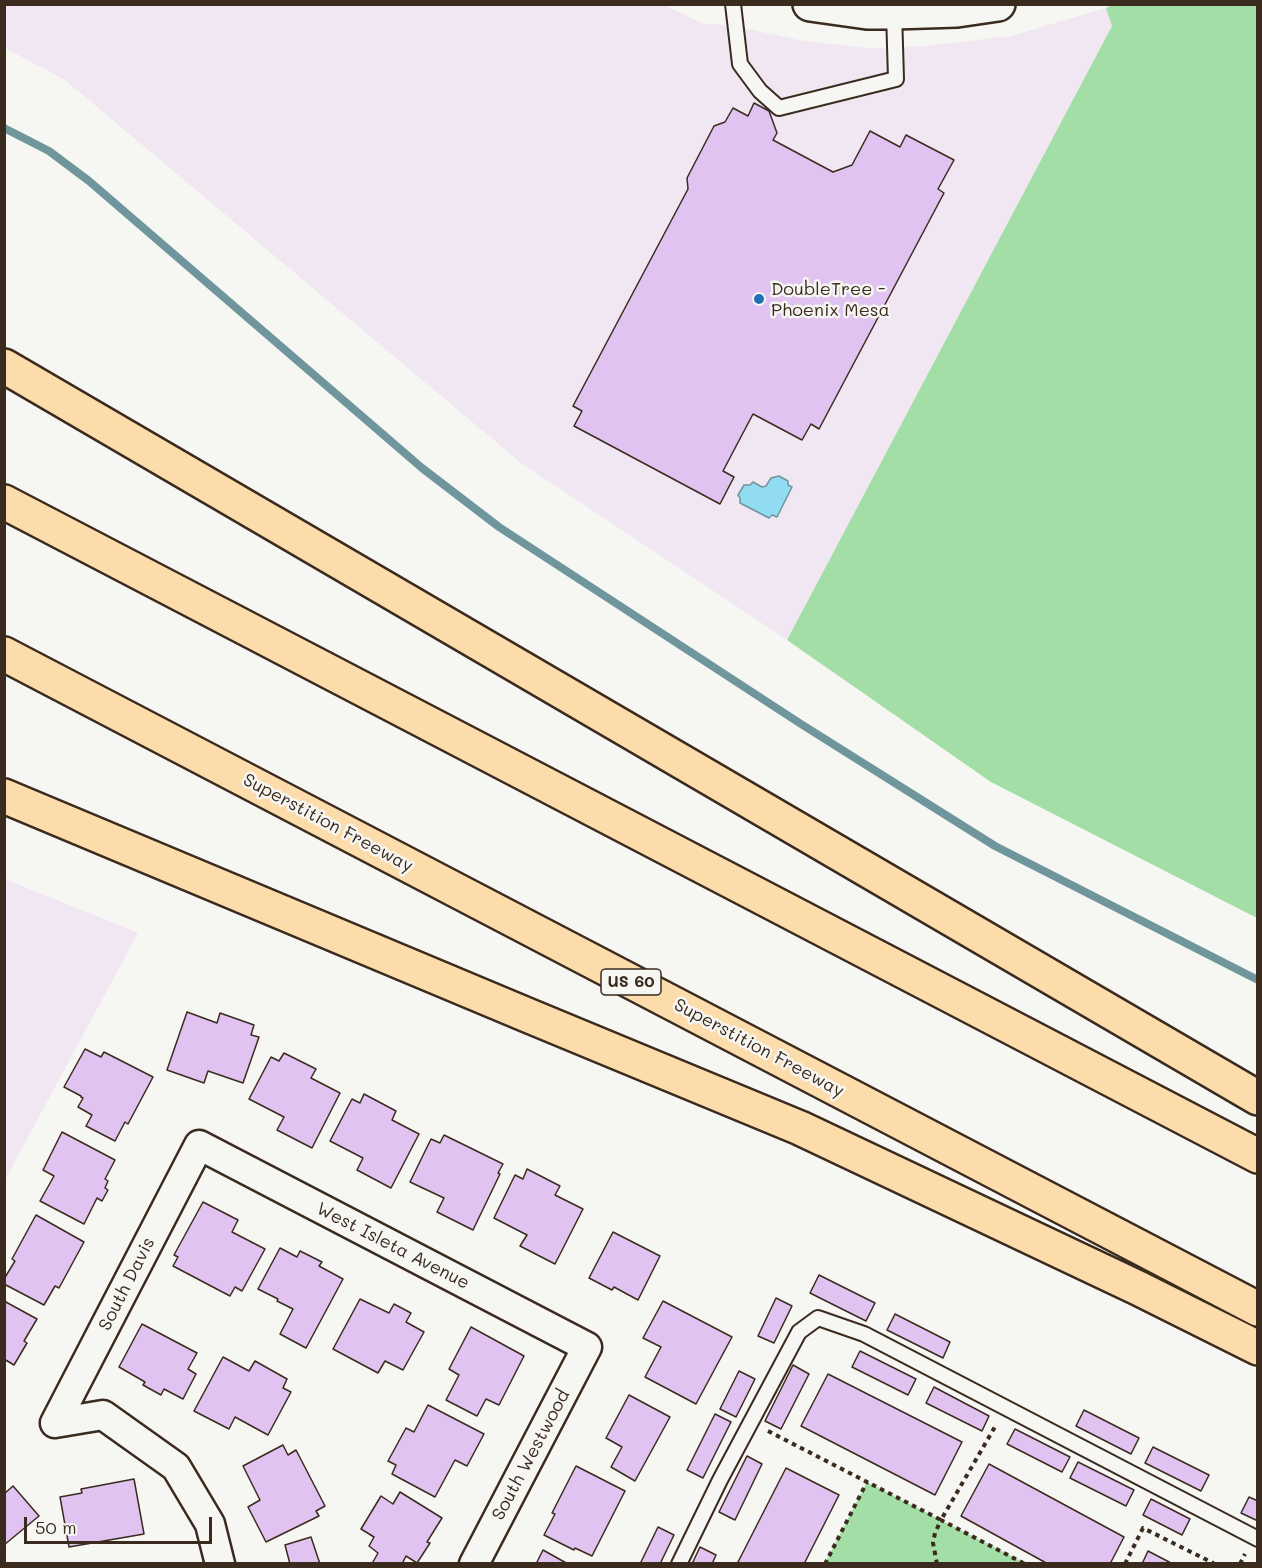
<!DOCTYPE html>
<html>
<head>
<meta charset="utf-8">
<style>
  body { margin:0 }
  #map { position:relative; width:1262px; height:1568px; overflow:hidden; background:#f6f6f2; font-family:Mali,sans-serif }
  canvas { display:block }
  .frame { position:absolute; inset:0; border:6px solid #3b2a1e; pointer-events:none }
  .scale { position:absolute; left:24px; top:1517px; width:188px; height:27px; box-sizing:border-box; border:3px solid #3b2a1e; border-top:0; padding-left:8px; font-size:18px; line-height:21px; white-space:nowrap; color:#3b2a1e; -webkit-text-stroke:4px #f6f6f2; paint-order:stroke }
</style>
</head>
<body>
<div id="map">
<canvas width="1262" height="1568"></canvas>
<div class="frame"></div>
<div class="scale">50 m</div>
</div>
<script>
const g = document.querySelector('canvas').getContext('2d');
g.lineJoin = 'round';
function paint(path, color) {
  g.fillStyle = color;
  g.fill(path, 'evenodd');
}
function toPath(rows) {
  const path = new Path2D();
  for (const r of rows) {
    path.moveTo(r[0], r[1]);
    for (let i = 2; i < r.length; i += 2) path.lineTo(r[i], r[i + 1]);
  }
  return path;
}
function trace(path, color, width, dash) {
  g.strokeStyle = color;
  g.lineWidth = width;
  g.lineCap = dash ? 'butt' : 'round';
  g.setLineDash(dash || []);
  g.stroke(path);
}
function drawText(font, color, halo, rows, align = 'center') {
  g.font = font + ' Mali,sans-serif';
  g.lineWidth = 5;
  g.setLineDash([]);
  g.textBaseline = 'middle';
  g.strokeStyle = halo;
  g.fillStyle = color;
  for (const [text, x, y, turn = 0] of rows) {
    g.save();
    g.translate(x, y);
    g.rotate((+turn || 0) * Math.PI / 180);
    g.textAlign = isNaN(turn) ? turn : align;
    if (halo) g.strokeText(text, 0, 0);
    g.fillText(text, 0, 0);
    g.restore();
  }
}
paint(toPath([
  [662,4,701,23,734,26,803,41,871,48,926,46,1011,36,1106,8,1112,26,787,640,521,463,65,80,5,48,4,5],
  [5,879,138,933,5,1180]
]), '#f0e7f2');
paint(toPath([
  [1112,5,1257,5,1257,918,991,782,787,640,1112,26,1106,8],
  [867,1482,941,1520,1025,1563,825,1563]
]), '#a2dea5');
const water = toPath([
  [779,476,788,481,788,485,792,487,777,517,772,515,769,518,740,503,740,498,738,495,744,485,750,485,753,482,762,487,766,486,771,478,779,476]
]);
paint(water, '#91dcf2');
trace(water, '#6f959d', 1.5);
trace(toPath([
  [4,128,49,151,89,181,422,468,499,527,801,724,995,846,1258,980]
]), '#6f959d', 8);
const building = toPath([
  [754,103,769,111,777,133,773,140,833,172,852,165,870,131,900,147,906,135,954,160,938,189,944,193,819,429,811,424,802,440,753,414,723,471,734,477,720,504,574,426,582,411,573,406,688,189,687,178,714,126,725,122,733,108,748,116,754,103],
  [187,1012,217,1023,220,1013,254,1025,251,1035,259,1037,243,1083,208,1071,204,1083,167,1070,187,1012],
  [85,1049,101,1057,104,1052,153,1077,128,1124,125,1122,115,1141,86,1126,92,1115,78,1107,83,1098,81,1097,81,1096,64,1087,85,1049],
  [284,1053,316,1069,311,1078,340,1093,312,1148,277,1130,284,1117,249,1099,271,1057,279,1061,284,1053],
  [364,1094,396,1111,392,1120,419,1134,391,1188,357,1170,363,1158,330,1141,352,1099,360,1103,364,1094],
  [62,1132,115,1160,105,1179,108,1181,105,1188,108,1190,102,1201,97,1198,84,1224,40,1201,54,1176,43,1170,62,1132],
  [444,1135,503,1164,498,1173,500,1174,473,1230,437,1212,444,1198,410,1182,431,1139,440,1143,444,1135],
  [527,1169,560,1186,555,1195,583,1209,555,1264,520,1246,527,1235,494,1218,515,1175,523,1179,527,1169],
  [203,1202,238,1220,232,1232,265,1249,242,1291,235,1287,230,1296,173,1266,178,1257,174,1255,203,1202],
  [36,1215,84,1242,59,1288,55,1286,44,1305,4,1284,4,1279,15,1261,12,1259,36,1215],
  [613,1232,660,1256,638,1300,614,1287,612,1290,589,1278,613,1232],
  [280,1248,297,1257,300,1251,322,1262,319,1266,343,1279,306,1348,280,1334,293,1309,277,1301,278,1299,258,1289,280,1248],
  [819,1275,875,1303,866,1321,810,1293,819,1275],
  [776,1298,792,1306,774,1343,758,1336,776,1298],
  [360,1299,389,1313,394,1304,411,1313,406,1322,424,1332,403,1370,385,1361,378,1373,333,1349,360,1299],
  [4,1301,37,1319,24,1341,27,1343,14,1365,4,1359,4,1301],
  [663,1301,732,1337,696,1404,645,1377,661,1347,643,1338,663,1301],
  [895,1314,950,1342,943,1358,887,1330,895,1314],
  [142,1324,197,1353,188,1369,196,1374,183,1399,164,1389,161,1395,143,1385,145,1382,119,1367,142,1324],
  [471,1327,524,1356,499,1405,486,1399,477,1416,446,1400,459,1375,449,1369,471,1327],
  [860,1351,916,1379,908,1395,852,1367,860,1351],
  [223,1357,249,1371,255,1361,287,1379,283,1388,291,1392,268,1435,235,1417,229,1429,194,1411,223,1357],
  [793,1365,809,1374,781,1429,765,1421,793,1365],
  [739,1371,755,1379,736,1417,720,1409,739,1371],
  [828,1374,962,1442,935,1495,801,1426,828,1374],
  [934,1387,989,1416,982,1431,926,1403,934,1387],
  [629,1395,670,1417,635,1481,611,1467,622,1447,606,1438,629,1395],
  [428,1405,484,1434,467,1466,455,1460,435,1497,392,1474,396,1465,388,1461,406,1428,414,1432,428,1405],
  [1084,1410,1139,1438,1131,1454,1076,1426,1084,1410],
  [715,1414,731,1422,703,1478,687,1470,715,1414],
  [1015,1429,1070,1457,1062,1472,1007,1444,1015,1429],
  [283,1445,288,1455,296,1450,325,1506,316,1511,319,1516,266,1542,248,1507,260,1500,243,1466,283,1445],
  [1153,1447,1209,1475,1201,1491,1145,1463,1153,1447],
  [747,1456,762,1464,735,1520,719,1512,747,1456],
  [1078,1462,1134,1490,1126,1506,1070,1478,1078,1462],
  [989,1464,1124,1537,1110,1564,1048,1564,961,1516,989,1464],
  [576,1466,625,1491,592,1556,575,1548,574,1550,544,1535,555,1514,552,1513,576,1466],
  [786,1468,839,1495,804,1564,737,1564,786,1468],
  [134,1479,144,1534,69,1547,60,1497,82,1493,81,1489,134,1479],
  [13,1486,39,1516,4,1545,4,1494,13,1486],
  [400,1492,442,1518,427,1542,430,1543,417,1563,406,1556,402,1564,375,1564,373,1562,378,1553,369,1546,374,1537,361,1529,381,1496,393,1504,400,1492],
  [1249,1497,1258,1501,1258,1521,1241,1513,1249,1497],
  [1151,1499,1190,1519,1182,1535,1143,1515,1151,1499],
  [658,1527,674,1535,660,1564,640,1564,658,1527],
  [311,1537,320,1564,290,1564,285,1545,311,1537],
  [700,1547,716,1555,712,1564,692,1564,700,1547],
  [543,1550,568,1564,536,1564,543,1550],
  [1148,1551,1173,1564,1142,1564,1148,1551]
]);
paint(building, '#e1c3f1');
trace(building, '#3b2a1e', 1.5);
const service = toPath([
  [733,4,740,64,760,91,779,108,896,79,894,12],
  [679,1564,720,1480,799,1332,818,1318,864,1334,1258,1539]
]);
const minor = toPath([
  [55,1423,199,1145,587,1347,474,1564],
  [55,1423,103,1415,176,1467,210,1524,220,1564]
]);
const tertiary = toPath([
  [810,4,867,12,894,12,957,10,998,4]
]);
const motorway = toPath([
  [4,366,1258,1098],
  [4,502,1258,1156],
  [4,654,1258,1309],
  [4,796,527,1015,800,1128,1138,1288,1258,1348]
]);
trace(service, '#3b2a1e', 18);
trace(minor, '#3b2a1e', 33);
trace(tertiary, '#3b2a1e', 38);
trace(motorway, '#3b2a1e', 38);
trace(toPath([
  [768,1431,941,1520,996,1425],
  [825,1564,867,1482],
  [937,1564,933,1543,935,1533,941,1520,1025,1564],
  [1125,1564,1143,1528,1215,1564],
  [1240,1564,1245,1554]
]), '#3b2a1e', 4, [4.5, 4.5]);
trace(service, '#f6f6f2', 14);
trace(minor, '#f6f6f2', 28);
trace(tertiary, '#f6f6f2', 33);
trace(motorway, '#fddcac', 33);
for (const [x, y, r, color] of [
  [759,299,6,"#1f6fb2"]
]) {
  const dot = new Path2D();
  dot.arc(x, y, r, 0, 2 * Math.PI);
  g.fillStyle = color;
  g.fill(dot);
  trace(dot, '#f6f6f2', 2);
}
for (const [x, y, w] of [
  [631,982,60]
]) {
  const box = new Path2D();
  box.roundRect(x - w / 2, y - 13, w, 26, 4.5);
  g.fillStyle = '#f6f6f2';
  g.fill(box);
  trace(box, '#3b2a1e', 1.5);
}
drawText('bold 16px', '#3b2a1e', null, [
  ["US 60",631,982]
]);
drawText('18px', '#3b2a1e', '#f6f6f2', [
  ["DoubleTree -",771,289],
  ["Phoenix Mesa",771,310]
], 'left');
drawText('18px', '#3b2a1e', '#f6f6f2', [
  ["Superstition Freeway",328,823,28],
  ["Superstition Freeway",759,1048,28],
  ["West Isleta Avenue",393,1246,27],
  ["South Davis",127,1284,-63],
  ["South Westwood",531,1455,-62]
]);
</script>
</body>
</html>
